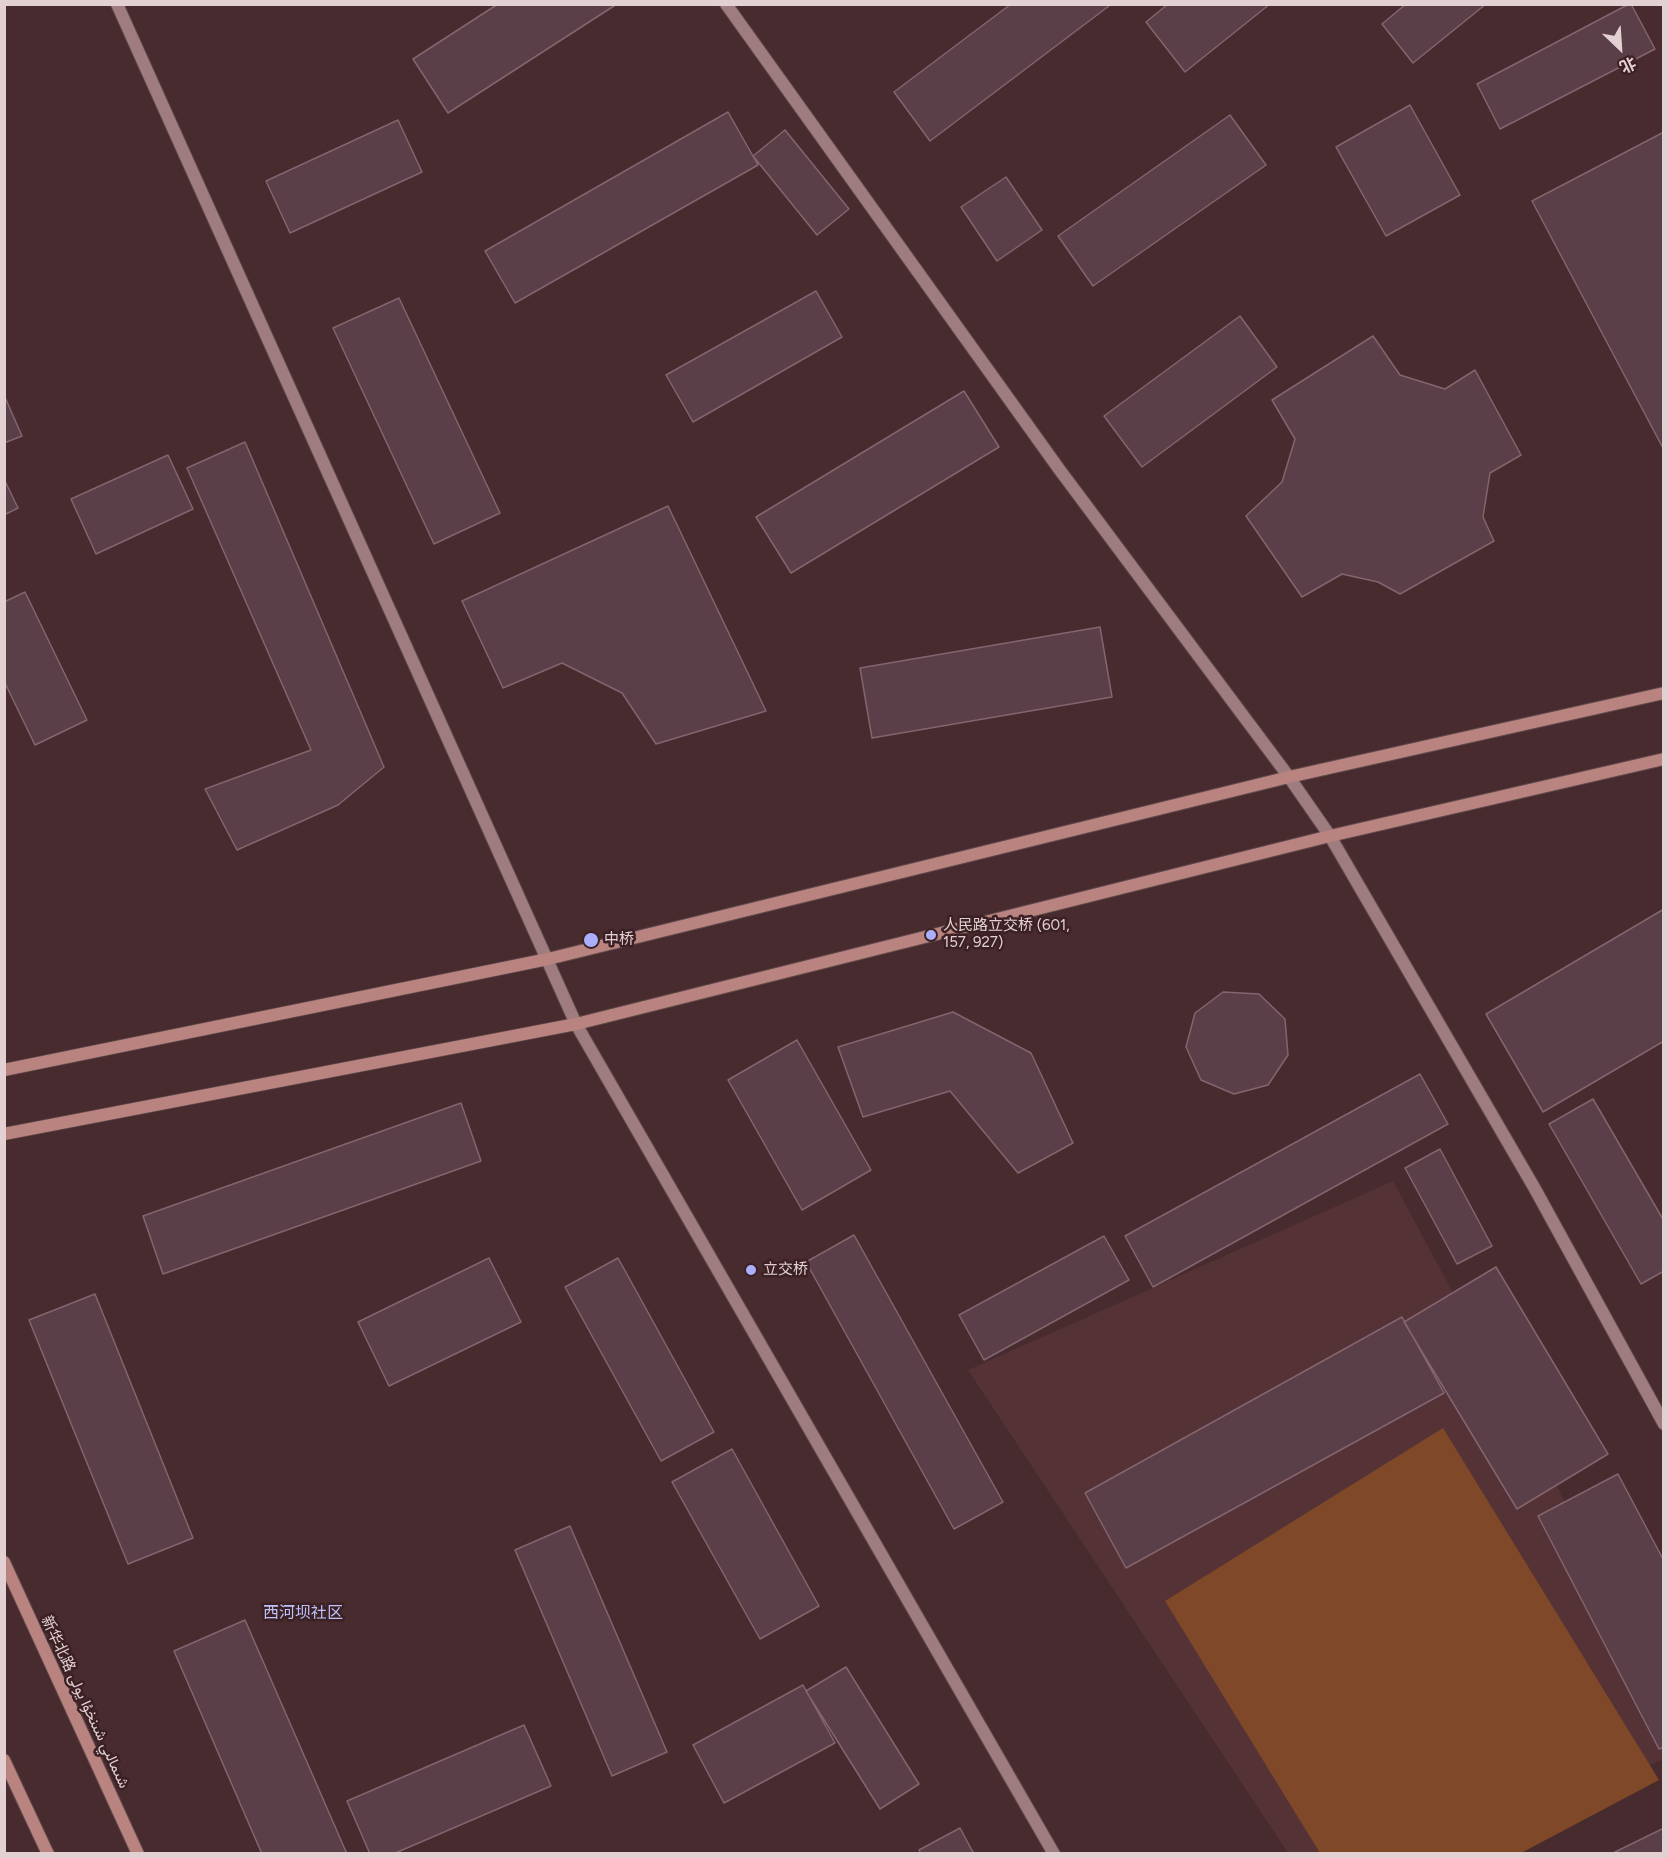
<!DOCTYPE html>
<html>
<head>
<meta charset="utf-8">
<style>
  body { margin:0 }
  #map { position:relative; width:1668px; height:1858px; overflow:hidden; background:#472b2e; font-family:Figtree,"Noto Sans SC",sans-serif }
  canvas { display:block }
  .frame { position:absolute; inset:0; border:6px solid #e3d0d2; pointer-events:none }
  .north { position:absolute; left:1590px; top:18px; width:60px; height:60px; -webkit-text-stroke:4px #3c2124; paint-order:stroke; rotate:155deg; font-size:16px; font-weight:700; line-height:24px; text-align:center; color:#e3d0d2 }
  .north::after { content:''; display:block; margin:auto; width:21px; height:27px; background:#e3d0d2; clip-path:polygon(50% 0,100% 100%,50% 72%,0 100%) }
</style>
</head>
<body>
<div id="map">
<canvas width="1668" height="1858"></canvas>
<div class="frame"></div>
<div class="north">北</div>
</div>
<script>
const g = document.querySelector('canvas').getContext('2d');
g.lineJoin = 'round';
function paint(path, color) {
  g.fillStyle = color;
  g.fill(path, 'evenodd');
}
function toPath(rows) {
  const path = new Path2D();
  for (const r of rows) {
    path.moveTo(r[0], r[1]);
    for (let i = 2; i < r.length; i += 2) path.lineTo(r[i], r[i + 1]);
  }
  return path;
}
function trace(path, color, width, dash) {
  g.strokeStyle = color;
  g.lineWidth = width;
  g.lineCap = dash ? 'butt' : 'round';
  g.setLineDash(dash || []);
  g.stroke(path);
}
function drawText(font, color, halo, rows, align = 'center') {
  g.font = font + ' Figtree,Vazirmatn,"Noto Sans SC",sans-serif';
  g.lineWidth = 5;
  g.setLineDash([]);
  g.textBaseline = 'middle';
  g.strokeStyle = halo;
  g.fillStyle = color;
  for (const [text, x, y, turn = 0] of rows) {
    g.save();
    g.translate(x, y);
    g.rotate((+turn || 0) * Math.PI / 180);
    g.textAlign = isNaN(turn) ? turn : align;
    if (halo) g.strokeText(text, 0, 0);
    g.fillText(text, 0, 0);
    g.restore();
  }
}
paint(toPath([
  [1393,1181,1663,1685,1663,1759,1456,1853,1288,1853,968,1370]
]), '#553236');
paint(toPath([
  [1443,1428,1659,1780,1521,1853,1320,1853,1165,1601]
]), '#7f4828');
const building = toPath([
  [498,4,617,4,448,113,413,59,498,4],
  [1011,4,1108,4,1109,6,930,141,894,92,1011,4],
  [1168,4,1270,4,1185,72,1146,22,1168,4],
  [1406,4,1486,4,1413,63,1382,24,1406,4],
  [1629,4,1631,4,1655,49,1500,129,1477,84,1629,4],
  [1410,105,1460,195,1386,236,1336,147,1410,105],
  [728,112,758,165,515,303,485,251,728,112],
  [1230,115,1266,165,1093,286,1058,236,1230,115],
  [398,120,422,172,290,233,266,181,398,120],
  [785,130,849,209,817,235,753,156,785,130],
  [1664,132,1664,450,1532,201,1664,132],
  [1006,177,1042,230,997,261,961,207,1006,177],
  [816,291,842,337,693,422,666,375,816,291],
  [399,298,500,513,434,544,333,328,399,298],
  [1240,316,1277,367,1142,467,1104,416,1240,316],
  [1373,336,1400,375,1445,389,1475,370,1521,455,1490,473,1483,517,1494,541,1400,594,1378,582,1342,574,1302,597,1246,516,1282,482,1295,439,1272,400,1373,336],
  [964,391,999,447,791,573,756,517,964,391],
  [4,395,22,436,4,443,4,395],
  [245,442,384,767,338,805,237,850,205,789,311,750,187,468,245,442],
  [168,455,193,509,96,554,71,499,168,455],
  [4,479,18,508,4,515,4,479],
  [668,506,766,711,656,744,622,693,562,663,503,688,462,601,668,506],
  [25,592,87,720,35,745,4,681,4,602,25,592],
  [1100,627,1112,697,872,738,860,668,1100,627],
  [1664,909,1664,1041,1543,1112,1486,1014,1664,909],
  [1223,992,1259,994,1285,1019,1288,1055,1268,1085,1234,1094,1201,1080,1186,1047,1195,1013,1223,992],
  [953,1012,1031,1053,1073,1143,1018,1173,950,1091,863,1117,838,1047,953,1012],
  [797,1040,871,1170,802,1210,728,1080,797,1040],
  [1420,1074,1448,1124,1153,1287,1125,1236,1420,1074],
  [1593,1099,1664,1221,1664,1271,1641,1284,1549,1124,1593,1099],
  [461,1103,481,1161,163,1274,143,1216,461,1103],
  [1440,1149,1492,1246,1457,1264,1405,1168,1440,1149],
  [854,1235,1003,1502,954,1529,806,1262,854,1235],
  [1104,1236,1129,1280,984,1360,959,1315,1104,1236],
  [489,1258,521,1322,389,1386,358,1322,489,1258],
  [618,1258,714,1432,661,1461,565,1287,618,1258],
  [1496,1267,1608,1454,1517,1509,1404,1322,1496,1267],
  [95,1294,193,1538,128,1564,29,1320,95,1294],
  [1402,1317,1444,1393,1126,1568,1085,1493,1402,1317],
  [732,1449,819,1606,760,1639,672,1482,732,1449],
  [1618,1474,1664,1561,1664,1747,1659,1749,1538,1516,1618,1474],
  [570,1526,667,1752,612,1776,515,1550,570,1526],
  [245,1620,347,1854,262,1854,174,1651,245,1620],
  [846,1667,919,1784,880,1809,806,1691,846,1667],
  [803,1685,835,1743,724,1803,693,1745,803,1685],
  [524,1725,551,1786,393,1854,370,1854,347,1801,524,1725],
  [960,1828,974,1854,921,1854,919,1850,960,1828],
  [1664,1828,1664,1854,1611,1854,1664,1828]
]);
paint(building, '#5a3e48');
trace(building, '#836570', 1.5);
const minor = toPath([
  [117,4,576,1024,1054,1854],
  [726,4,1059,469,1289,777,1330,836,1535,1189,1664,1424]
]);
const secondary = toPath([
  [4,1070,548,959,1289,777,1664,693],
  [4,1134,576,1024,1330,836,1664,759],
  [4,1562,138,1854],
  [4,1760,48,1854]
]);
trace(minor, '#5f484b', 14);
trace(secondary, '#5f484b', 14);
trace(minor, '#9e7c7f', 12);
trace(secondary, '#b9837f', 12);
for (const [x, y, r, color] of [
  [931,935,6,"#abaffb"],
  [591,940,8,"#abaffb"],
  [751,1270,6,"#abaffb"]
]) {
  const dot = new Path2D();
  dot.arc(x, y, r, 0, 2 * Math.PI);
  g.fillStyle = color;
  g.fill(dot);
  trace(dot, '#3c2124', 2);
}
drawText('15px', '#e3d0d2', '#3c2124', [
  ["人民路立交桥 (601,",943,926],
  ["157, 927)",943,943],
  ["中桥",604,940],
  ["立交桥",763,1270]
], 'left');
drawText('15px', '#e3d0d2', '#3c2124', [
  ["新华北路 شىمالىي شىنخۇا يولى",85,1702,65]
]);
drawText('16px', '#bdc1fa', '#3c2124', [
  ["西河坝社区",303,1613]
]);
</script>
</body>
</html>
